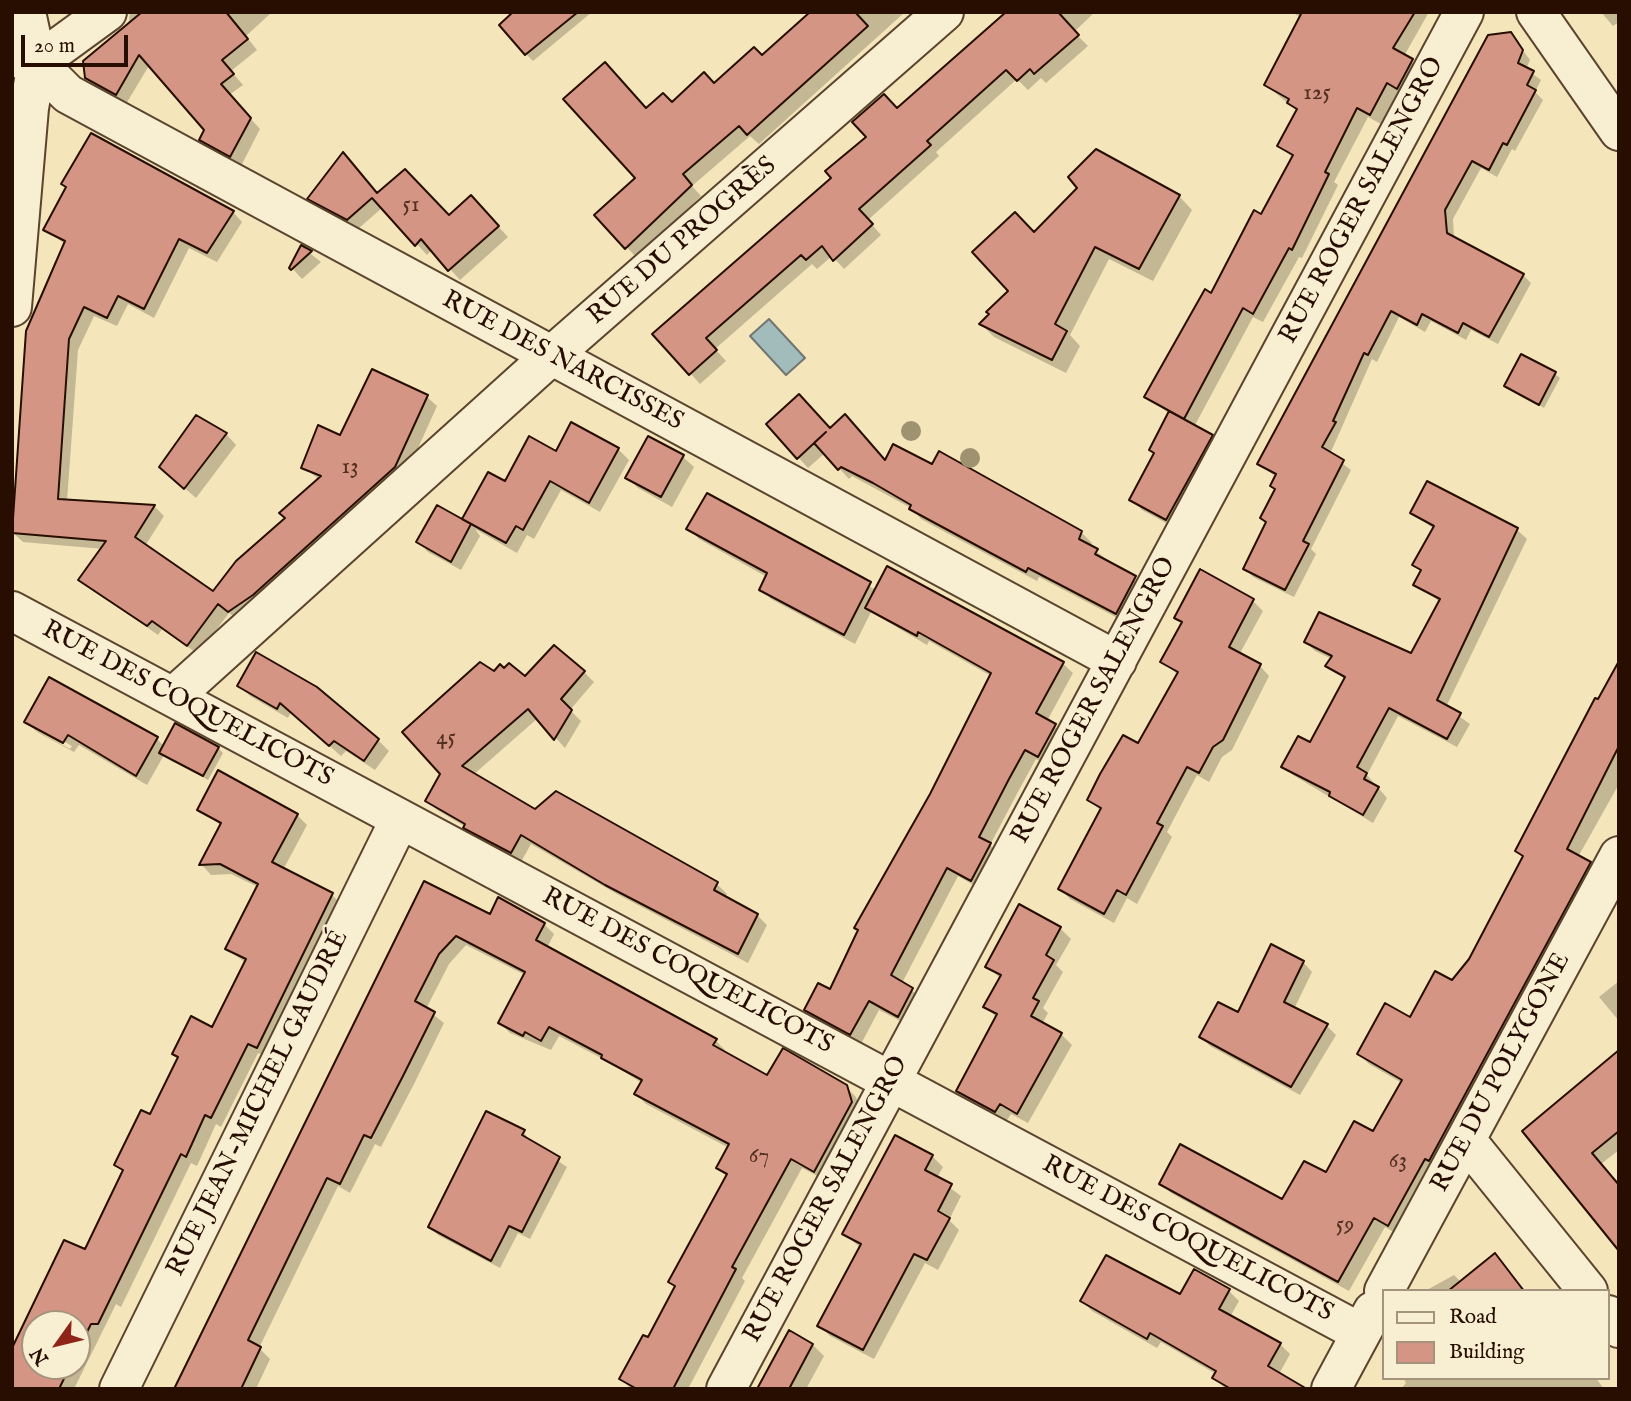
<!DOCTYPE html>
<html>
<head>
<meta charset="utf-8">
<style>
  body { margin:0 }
  #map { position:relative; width:1631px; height:1401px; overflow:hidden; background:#f4e5ba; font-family:"IM FELL English",serif }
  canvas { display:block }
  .frame { position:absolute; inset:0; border:14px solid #270e00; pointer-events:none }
  .legend { position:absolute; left:1382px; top:1289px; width:228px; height:91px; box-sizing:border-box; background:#f8eed2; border:2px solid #a4947e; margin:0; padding:9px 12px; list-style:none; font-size:21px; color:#270e00 }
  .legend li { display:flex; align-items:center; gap:14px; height:35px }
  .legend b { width:35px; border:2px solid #a4947e }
  .north { position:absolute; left:21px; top:1310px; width:70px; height:70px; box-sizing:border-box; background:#f8eed2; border:2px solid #a4947e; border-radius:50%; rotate:236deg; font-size:19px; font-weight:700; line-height:28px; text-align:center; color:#270e00 }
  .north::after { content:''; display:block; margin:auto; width:24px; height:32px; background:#8f2418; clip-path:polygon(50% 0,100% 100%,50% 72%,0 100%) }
  .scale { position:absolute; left:21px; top:35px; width:107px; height:32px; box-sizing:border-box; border:4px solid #270e00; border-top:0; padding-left:9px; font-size:21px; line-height:24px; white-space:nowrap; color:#270e00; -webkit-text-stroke:5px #f8eed2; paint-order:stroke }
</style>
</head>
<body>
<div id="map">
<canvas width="1631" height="1401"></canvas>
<div class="frame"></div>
<ul class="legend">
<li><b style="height:9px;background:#f8eed2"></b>Road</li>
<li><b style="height:19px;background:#d59584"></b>Building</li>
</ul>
<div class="north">N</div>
<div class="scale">20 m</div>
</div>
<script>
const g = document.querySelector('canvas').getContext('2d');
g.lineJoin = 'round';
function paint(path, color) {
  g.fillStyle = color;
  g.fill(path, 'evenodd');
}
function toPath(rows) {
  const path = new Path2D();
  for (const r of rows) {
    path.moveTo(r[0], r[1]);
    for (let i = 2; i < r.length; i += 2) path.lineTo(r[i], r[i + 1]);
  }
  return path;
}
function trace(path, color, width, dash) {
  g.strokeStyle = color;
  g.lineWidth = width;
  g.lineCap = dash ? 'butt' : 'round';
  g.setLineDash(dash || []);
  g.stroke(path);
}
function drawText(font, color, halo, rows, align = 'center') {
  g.font = font + ' "IM FELL English",serif';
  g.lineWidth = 5;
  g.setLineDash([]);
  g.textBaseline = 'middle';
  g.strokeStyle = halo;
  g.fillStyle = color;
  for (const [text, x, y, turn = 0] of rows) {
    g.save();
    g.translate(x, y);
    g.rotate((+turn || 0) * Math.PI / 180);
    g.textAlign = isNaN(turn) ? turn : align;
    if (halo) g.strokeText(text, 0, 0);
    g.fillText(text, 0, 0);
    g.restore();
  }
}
const water = toPath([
  [769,319,805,358,786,375,750,336,769,319]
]);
paint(water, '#a2bcbc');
trace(water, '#717671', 2);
paint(toPath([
  [130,12,272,12,246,36,257,50,231,71,243,85,229,95,260,129,241,166,211,150,201,139,206,130,150,64,126,104,97,88,86,77,129,21],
  [517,12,592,12,533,61,526,54],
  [824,12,905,12,759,144,750,136,692,186,701,196,637,258,596,215,637,178,646,110,672,104,714,85,762,58],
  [1009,12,1095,12,1074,32,1088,46,1046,83,1041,78,1028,90,1017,79,936,152,939,156,868,220,881,235,844,269,832,256,817,269,812,264,715,349,726,361,700,384,655,334,833,178,898,110],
  [1292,12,1429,12,1404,56,1422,71,1410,93,1397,93,1381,124,1368,117,1334,182,1338,185,1302,258,1299,257,1263,322,1253,317,1194,427,1212,436,1222,447,1177,529,1142,510,1132,499,1155,454,1170,414,1146,396,1262,216,1293,158,1279,146,1297,111,1266,85,1301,18],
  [1601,12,1619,12,1619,22,1613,26],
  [1510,33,1530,60,1526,69,1541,80,1535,92,1543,100,1515,151,1512,149,1497,177,1481,168,1453,219,1454,238,1523,275,1531,283,1498,344,1471,330,1466,340,1431,321,1425,332,1399,317,1377,362,1372,359,1330,454,1351,470,1311,549,1316,554,1294,597,1253,577,1245,568,1267,523,1276,490,1272,486,1276,477,1259,464],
  [344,155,378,194,449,217,481,208,508,237,460,280,432,249,427,255,383,207,358,229,320,209,310,198],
  [178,180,233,212,242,222,217,262,189,248,154,318,128,304,117,326,94,316,78,350,67,501,155,507,164,516,145,546,214,594,320,480,303,467,341,437,373,371,427,397,437,406,405,477,239,620,229,613,198,654,162,629,158,635,80,580,103,549,23,542,13,533,66,245,45,229],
  [1179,196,1192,210,1153,281,1109,259,1070,335,1080,346,1066,373,994,337,981,324,1011,291,1035,234],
  [302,247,321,262,302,279,293,269],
  [1555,374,1560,378,1544,408,1506,386],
  [768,424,831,430,886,462,933,467,1081,532,1092,543,1090,547,1145,588,1127,623,1039,577,1037,581,945,532,921,519,911,508,852,476,849,479,825,453,808,468],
  [226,434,236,445,196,498,172,477],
  [648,438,683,457,694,467,672,507,638,488,627,478],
  [618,449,629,460,600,512,561,490,534,539,527,535,517,553,475,529,480,536,461,570,428,552,418,542,470,525,464,519,505,483,556,453],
  [1428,483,1517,530,1527,539,1446,707,1470,724,1457,747,1398,716,1367,775,1387,798,1373,823,1293,775,1283,766,1311,745,1346,680,1327,666,1332,659,1315,651,1306,642,1412,655,1440,602,1415,584,1422,572,1414,564,1434,529,1412,513],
  [707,495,876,590,1062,663,1073,673,1047,721,1065,735,1048,766,1036,759,1019,790,990,845,1000,855,982,890,958,876,902,983,923,999,908,1025,879,1010,861,1044,816,1020,806,1010,830,992,991,676,929,641,927,645,871,612,855,644,771,599,761,589,767,577,699,539,689,529],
  [1201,572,1253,601,1263,611,1239,655,1260,666,1269,676,1232,750,1222,757,1209,782,1197,775,1167,832,1172,837,1137,904,1127,898,1114,923,1070,899,1060,889,1101,811,1089,800,1139,745,1178,675,1163,662,1182,624,1176,618],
  [1619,664,1619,784,1578,857,1600,873,1399,1235,1385,1227,1349,1291,1171,1193,1161,1183,1283,1201,1326,1174,1374,1133,1402,1083,1369,1064,1359,1054,1411,1020,1453,983,1470,960,1524,858,1517,851],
  [584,672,594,682,570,710,581,721,565,748,538,718,473,775,535,812,717,884,727,894,725,898,757,915,767,925,748,963,617,894,531,844,521,862,475,837,466,827,437,810,427,800,495,673,526,679],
  [240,686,378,740,389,751,375,770,346,751,341,756,291,712,288,718,250,696],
  [26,721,157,739,164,746,218,748,223,753,208,780,164,755,147,785,79,745,74,752,37,732],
  [36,726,72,746,70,749,36,730],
  [199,809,297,815,307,825,283,870,332,895,342,905,267,1057,258,1053,221,1127,216,1124,197,1166,191,1163,121,1307,116,1304,74,1389,12,1389,12,1355,85,1252,124,1173,117,1165,151,1116,179,1058,174,1053,213,1029,246,963,227,949,258,887,231,874,211,875,202,865,222,826],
  [35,1324,77,1324,77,1366,35,1366],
  [425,884,491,916,544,924,554,934,547,948,715,1040,725,1050,724,1053,767,1077,845,1086,856,1097,861,1113,825,1180,802,1168,742,1278,745,1281,688,1389,631,1389,621,1379,648,1340,677,1287,727,1177,718,1168,729,1148,646,1104,636,1094,642,1083,607,1061,559,1036,551,1050,510,1033,500,1023,525,975,466,945,449,964,426,1009,444,1023,414,1084,381,1147,375,1144,350,1193,338,1186,259,1348,270,1359,256,1389,176,1389],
  [1060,928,1071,939,1056,965,1063,972,1043,1008,1048,1013,1042,1024,1061,1034,1072,1045,1028,1123,1011,1114,1006,1122,968,1101,958,1091,997,1018,985,1006,1001,979,987,966],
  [1303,962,1312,972,1294,1009,1327,1026,1336,1035,1300,1095,1210,1046,1201,1037,1238,1015],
  [1619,981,1619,1021,1599,997],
  [1619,1052,1619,1150,1601,1164,1524,1131],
  [524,1132,530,1142,567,1167,530,1239,518,1233,500,1268,438,1235,430,1227],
  [895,1138,932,1156,943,1167,937,1178,961,1196,949,1220,959,1230,938,1270,925,1263,874,1359,830,1336,819,1325,861,1248,844,1234],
  [1495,1255,1526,1291,1425,1291,1454,1275,1461,1282],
  [1194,1272,1229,1291,1239,1301,1230,1317,1280,1344,1290,1354,1279,1374,1290,1389,1226,1389,1214,1378,1216,1374,1161,1342,1157,1348,1092,1311,1082,1301,1180,1297],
  [790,1333,814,1346,824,1356,806,1389,759,1389],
  [1403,1378,1596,1378,1604,1389,1401,1389,1406,1383]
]), '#0003');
const building = toPath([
  [142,12,226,12,248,39,222,60,234,74,221,84,251,118,230,157,199,140,204,130,139,55,116,95,85,78,83,61,142,12],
  [513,12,578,12,525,55,499,25,513,12],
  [810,12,855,12,868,26,747,135,739,126,683,174,692,185,625,249,594,215,635,178,563,99,605,62,646,108,663,93,672,102,704,72,714,83,754,47,762,55,810,12],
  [1006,12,1058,12,1079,35,1034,74,1030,69,1017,81,1006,70,927,141,931,145,859,209,873,224,833,261,822,246,806,260,801,255,706,338,717,350,689,375,652,334,831,178,825,171,866,137,852,122,884,94,897,108,1006,12],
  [1302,12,1415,12,1393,48,1413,59,1397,89,1387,83,1370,115,1357,108,1325,172,1329,174,1292,250,1289,248,1253,314,1243,308,1184,419,1144,397,1205,289,1211,293,1254,210,1261,214,1293,155,1277,146,1297,109,1287,103,1289,99,1264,85,1302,12],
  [1511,32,1523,50,1518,63,1534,71,1527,85,1536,90,1507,145,1503,143,1489,170,1472,161,1445,210,1447,233,1524,274,1489,337,1463,323,1458,333,1422,314,1417,325,1391,311,1368,355,1364,353,1333,421,1336,422,1322,447,1344,460,1303,541,1309,544,1285,590,1243,569,1266,522,1260,518,1275,489,1270,486,1276,474,1257,464,1488,35,1511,32],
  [91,133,234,211,207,253,179,239,144,309,118,296,107,318,84,307,69,339,58,499,155,505,135,537,213,591,236,561,285,518,279,513,321,476,301,468,318,425,340,435,372,369,428,395,395,467,253,595,228,612,218,604,187,646,152,621,147,626,78,580,106,541,12,533,26,331,65,241,43,230,66,187,61,184,91,133],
  [1096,149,1180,195,1139,269,1095,247,1055,324,1067,331,1052,360,979,324,989,314,986,312,1008,291,972,252,1015,212,1034,232,1077,188,1068,177,1096,149],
  [343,152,377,193,405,169,449,215,471,195,499,226,448,271,421,239,415,246,372,198,347,220,307,199,343,152],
  [301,245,312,251,291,270,289,268,301,245],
  [1521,354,1556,372,1539,405,1504,386,1521,354],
  [799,394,830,428,845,414,885,460,893,444,932,464,939,451,1082,531,1079,539,1098,549,1095,554,1136,576,1116,614,1028,568,1026,572,933,522,909,509,911,505,873,483,841,467,838,470,814,443,826,432,797,459,766,424,799,394],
  [1169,411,1213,435,1166,520,1129,500,1154,453,1149,450,1169,411],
  [196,415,227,433,184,489,159,467,196,415],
  [571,422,619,448,589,503,550,481,523,530,516,526,506,543,462,519,488,472,505,481,529,436,556,451,571,422],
  [648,436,684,455,661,497,625,478,648,436],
  [1427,481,1518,528,1437,700,1461,713,1447,739,1389,708,1357,767,1367,773,1364,779,1379,787,1363,815,1329,796,1330,792,1281,767,1298,736,1310,742,1345,677,1325,666,1332,656,1304,642,1319,612,1411,653,1440,599,1413,585,1421,570,1412,565,1434,526,1410,513,1427,481],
  [707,493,871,582,844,635,759,590,767,573,686,529,707,493],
  [437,505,471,524,451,562,416,542,437,505],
  [887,566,1064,662,1036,713,1056,724,1038,757,1025,750,1009,779,979,837,991,843,971,881,947,868,891,975,913,988,898,1017,869,1001,850,1035,804,1010,818,983,830,989,858,930,854,928,930,794,991,673,918,632,917,636,865,608,887,566],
  [1200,569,1254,599,1229,647,1261,664,1223,740,1213,747,1199,773,1187,767,1157,823,1163,826,1126,895,1117,890,1104,914,1058,889,1101,808,1087,800,1100,774,1123,735,1138,743,1178,672,1160,662,1182,622,1174,618,1200,569],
  [554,645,585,671,561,699,572,710,554,740,528,709,462,766,535,809,556,791,718,882,714,890,758,914,738,954,605,885,521,835,511,853,463,828,465,824,425,801,440,774,402,732,480,662,494,671,500,664,504,668,509,663,525,676,554,645],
  [256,652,317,687,379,739,364,761,334,741,329,746,280,703,277,709,237,686,256,652],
  [1619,661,1619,746,1567,849,1591,862,1429,1161,1425,1159,1388,1226,1374,1218,1338,1282,1159,1184,1180,1144,1282,1199,1304,1161,1326,1172,1354,1121,1373,1131,1402,1080,1357,1054,1385,1003,1410,1017,1435,971,1452,980,1469,959,1523,856,1515,851,1595,698,1598,699,1619,661],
  [49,677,158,737,136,776,68,735,63,743,24,722,49,677],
  [175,723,219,747,203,776,159,753,175,723],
  [218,770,298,814,272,862,333,893,257,1048,248,1044,211,1118,205,1115,186,1157,181,1154,98,1324,91,1324,77,1352,77,1324,35,1324,35,1366,70,1366,59,1389,12,1389,12,1348,64,1240,85,1249,123,1170,114,1165,141,1110,150,1114,178,1057,172,1054,191,1016,212,1027,246,959,225,949,258,884,220,864,199,865,221,823,197,810,218,770],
  [424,881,490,914,498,897,545,923,536,940,717,1039,713,1045,767,1075,783,1048,847,1085,852,1102,814,1172,791,1159,732,1267,736,1269,673,1389,637,1389,619,1379,643,1335,648,1337,675,1286,668,1282,727,1174,716,1168,729,1144,634,1094,642,1080,601,1058,602,1055,549,1027,541,1041,525,1032,523,1036,498,1023,525,972,456,936,439,954,415,1001,435,1012,404,1074,371,1138,364,1135,340,1184,327,1178,248,1340,261,1347,241,1389,174,1389,424,881],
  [1019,904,1061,927,1046,955,1054,960,1033,998,1039,1001,1031,1016,1062,1033,1017,1114,1000,1104,995,1112,956,1091,997,1014,983,1007,1001,975,985,967,1019,904],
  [1271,944,1304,961,1284,1002,1328,1024,1291,1087,1199,1037,1218,1002,1238,1012,1271,944],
  [1619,1050,1619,1131,1592,1153,1619,1185,1619,1251,1522,1131,1619,1050],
  [486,1111,525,1130,522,1135,560,1157,522,1232,509,1226,491,1261,428,1227,486,1111],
  [895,1135,933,1155,925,1170,952,1184,938,1211,950,1218,927,1260,914,1254,863,1350,817,1326,861,1244,842,1234,895,1135],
  [1495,1253,1524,1291,1448,1291,1495,1253],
  [1106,1255,1180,1294,1194,1269,1230,1289,1219,1309,1281,1343,1268,1366,1307,1389,1231,1389,1212,1378,1216,1371,1150,1333,1147,1339,1080,1301,1106,1255],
  [789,1330,813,1344,789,1389,757,1389,789,1330]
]);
paint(building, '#d59584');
trace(building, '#270e00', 2);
const minor = toPath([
  [1536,12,1619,131],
  [12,57,37,63,68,94,1117,661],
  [37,63,107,12],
  [12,307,29,108,37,63,26,12],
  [12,611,1361,1333],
  [173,697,551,356,944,12],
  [1466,1140,1588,1291],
  [1384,1291,1619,856],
  [1608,1315,1619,1328],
  [119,1389,400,819],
  [726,1389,1464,12],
  [1331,1389,1373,1311]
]);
trace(minor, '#5a442e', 42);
trace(minor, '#f8eed2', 38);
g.fillStyle = '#9f9270';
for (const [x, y] of [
  [911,431],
  [970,458]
]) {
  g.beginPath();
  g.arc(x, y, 10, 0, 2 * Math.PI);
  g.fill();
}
drawText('23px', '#523021', null, [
  ["125",1317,94],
  ["51",411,206],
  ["13",350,468],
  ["45",446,739],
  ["67",759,1157],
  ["63",1398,1162],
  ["59",1345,1226]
]);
drawText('26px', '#270e00', '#f8eed2', [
  ["RUE ROGER SALENGRO",1363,201,-62],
  ["RUE DU PROGRÈS",683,242,-41],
  ["RUE DES NARCISSES",562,362,28],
  ["RUE ROGER SALENGRO",1095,701,-62],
  ["RUE DES COQUELICOTS",187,705,28],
  ["RUE DES COQUELICOTS",687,972,28],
  ["RUE DU POLYGONE",1502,1073,-62],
  ["RUE JEAN-MICHEL GAUDRÉ",259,1104,-64],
  ["RUE ROGER SALENGRO",827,1200,-62],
  ["RUE DES COQUELICOTS",1187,1240,28]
]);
</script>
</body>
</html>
